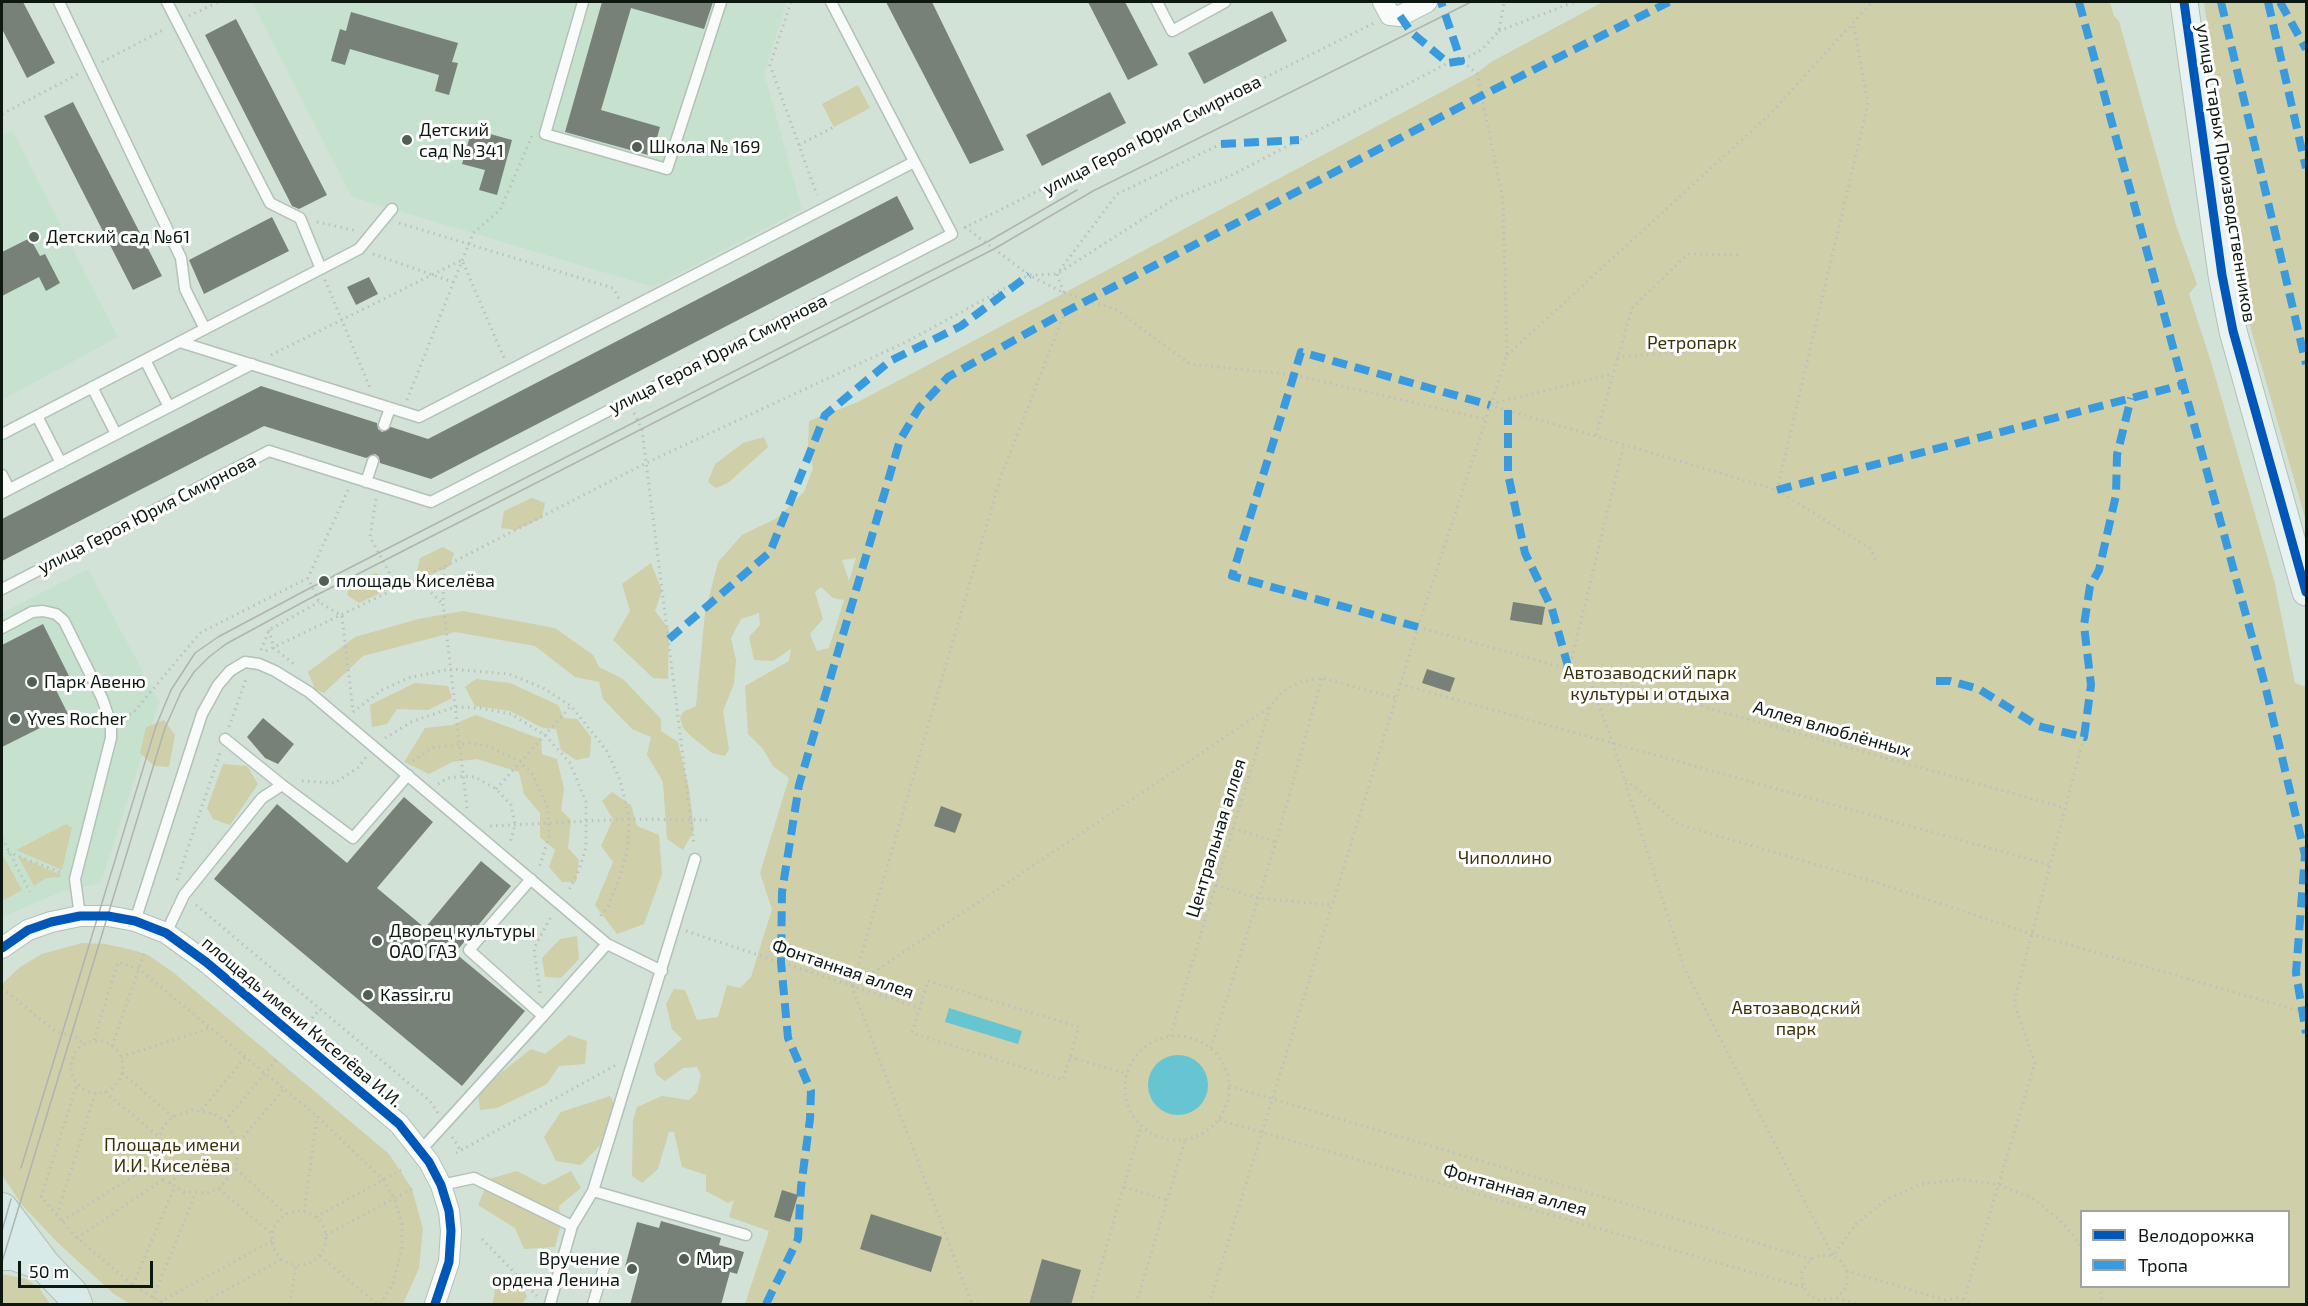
<!DOCTYPE html>
<html>
<head>
<meta charset="utf-8">
<style>
  body { margin:0 }
  #map { position:relative; width:2308px; height:1306px; overflow:hidden; background:#d2e2d7; font-family:"Exo 2",sans-serif }
  canvas { display:block }
  .frame { position:absolute; inset:0; border:3px solid #0d1811; pointer-events:none }
  .legend { position:absolute; left:2080px; top:1210px; width:210px; height:78px; box-sizing:border-box; background:#fff; border:2px solid #9ea3a0; margin:0; padding:8px 10px; list-style:none; font-size:18px; color:#0d1811 }
  .legend li { display:flex; align-items:center; gap:12px; height:30px }
  .legend b { width:30px; border:2px solid #9ea3a0 }
  .scale { position:absolute; left:18px; top:1261px; width:135px; height:27px; box-sizing:border-box; border:3px solid #0d1811; border-top:0; padding-left:8px; font-size:18px; line-height:21px; white-space:nowrap; color:#0d1811; -webkit-text-stroke:4px #fff; paint-order:stroke }
</style>
</head>
<body>
<div id="map">
<canvas width="2308" height="1306"></canvas>
<div class="frame"></div>
<ul class="legend">
<li><b style="height:8px;background:#0057b8"></b>Велодорожка</li>
<li><b style="height:8px;background:#3a9ade"></b>Тропа</li>
</ul>
<div class="scale">50 m</div>
</div>
<script>
const g = document.querySelector('canvas').getContext('2d');
g.lineJoin = 'round';
function paint(path, color) {
  g.fillStyle = color;
  g.fill(path, 'evenodd');
}
function toPath(rows) {
  const path = new Path2D();
  for (const r of rows) {
    if (r.length === 3) {
      path.moveTo(r[0] + r[2], r[1]);
      path.arc(r[0], r[1], r[2], 0, 2 * Math.PI);
      continue;
    }
    path.moveTo(r[0], r[1]);
    for (let i = 2; i < r.length; i += 2) path.lineTo(r[i], r[i + 1]);
  }
  return path;
}
function trace(path, color, width, dash) {
  g.strokeStyle = color;
  g.lineWidth = width;
  g.lineCap = dash ? 'butt' : 'round';
  g.setLineDash(dash || []);
  g.stroke(path);
}
function drawText(font, color, halo, rows, align = 'center') {
  g.font = font + ' "Exo 2",sans-serif';
  g.lineWidth = 6;
  g.setLineDash([]);
  g.textBaseline = 'middle';
  g.strokeStyle = halo;
  g.fillStyle = color;
  for (const [text, x, y, turn = 0] of rows) {
    g.save();
    g.translate(x, y);
    g.rotate((+turn || 0) * Math.PI / 180);
    g.textAlign = isNaN(turn) ? turn : align;
    if (halo) g.strokeText(text, 0, 0);
    g.fillText(text, 0, 0);
    g.restore();
  }
}
paint(toPath([
  [258,2,787,2,764,73,802,209,653,287,352,197,253,4],
  [12,130,118,337,2,400,2,136],
  [88,569,159,702,101,883,61,892,2,917,2,613]
]), '#c6e2cf');
paint(toPath([
  [1603,2,2110,2,2114,16,2119,21,2176,225,2197,284,2189,294,2211,362,2274,580,2295,683,2306,687,2306,1304,745,1304,769,1231,729,1217,734,1200,728,1203,706,1191,706,1175,682,1167,674,1132,669,1132,658,1169,642,1183,632,1176,633,1121,637,1107,662,1096,689,1100,697,1092,701,1075,697,1067,683,1068,665,1081,656,1074,654,1064,682,1039,672,1029,666,1004,674,989,685,990,697,1020,718,1017,727,985,740,988,751,977,772,909,760,873,789,778,773,766,763,749,748,734,745,686,789,661,791,649,773,661,754,660,749,637,760,625,759,613,741,619,731,638,736,660,734,684,723,711,729,749,725,756,712,753,692,737,683,728,680,718,683,712,696,706,705,613,718,562,742,535,777,518,804,492,813,468,808,447,809,421,858,402,1064,293,1477,73,1491,62],
  [856,558,849,581,842,560],
  [821,587,833,598,844,600,829,648,817,651,810,634,823,619,815,592],
  [2082,1212,2288,1212,2288,1286,2082,1286],
  [2204,2,2306,2,2306,521,2250,326],
  [858,85,870,108,834,127,822,104],
  [764,437,768,447,728,483,716,488,708,482,715,464,743,443],
  [532,498,545,503,542,518,516,530,501,528,504,511],
  [443,547,454,553,450,566,430,575,417,571,420,558],
  [651,563,662,591,655,611,669,629,668,679,653,678,613,640,630,611,622,584],
  [375,573,387,577,387,590,359,603,347,595,350,583],
  [463,611,555,628,593,655,599,667,623,679,661,719,661,731,678,742,689,789,694,830,683,850,667,839,663,782,647,755,651,737,632,729,603,699,599,682,575,677,535,646,455,632,363,656,324,693,315,689,308,672,355,637,418,619],
  [476,679,510,683,558,705,564,718,577,719,591,737,590,757,576,760,561,750,556,729,543,728,510,711,475,706,465,687],
  [415,683,448,686,452,698,428,710,397,709,387,724,372,727,370,705],
  [476,715,541,739,542,754,557,759,564,789,561,810,571,820,568,848,579,860,576,882,562,882,549,867,555,850,540,837,540,813,524,794,519,772,477,759,452,762,429,774,404,762,425,728,452,725],
  [164,720,175,735,169,767,154,766,140,753,146,727],
  [223,764,247,766,258,784,230,825,213,819,207,808],
  [612,792,631,805,637,826,659,835,662,874,644,924,617,934,595,905,613,862,601,846,613,819,602,801],
  [66,824,72,828,62,870,16,850],
  [18,856,61,875,60,877,46,878,34,886],
  [4,857,22,890,2,901,2,858],
  [577,936,579,959,561,978,545,977,542,958,560,939],
  [82,943,105,944,133,950,148,955,174,973,389,1154,412,1189,423,1229,419,1268,403,1304,130,1304,114,1294,58,1243,22,1205,2,1175,2,984,20,967,42,954],
  [569,1035,587,1041,585,1064,559,1066,547,1084,497,1108,480,1110,478,1091,531,1049,545,1054],
  [610,1096,617,1108,604,1141,581,1165,556,1161,544,1137,561,1112],
  [517,1171,544,1185,571,1171,581,1188,559,1206,561,1224,555,1247,524,1249,515,1228,478,1205,489,1179],
  [2,1274,26,1279,39,1288,50,1304,2,1304],
  [520,1281,527,1297,522,1304,478,1304,493,1303,495,1289]
]), '#cfcfa9');
paint(toPath([
  [949,1008,1022,1031,1018,1044,945,1022],
  [1178,1085,30]
]), '#66c5d1');
paint(toPath([
  [2,2,23,2,55,63,27,78,2,29],
  [602,2,713,2,704,29,631,8,601,110,660,127,652,156,565,132],
  [886,2,932,2,1004,150,970,164],
  [1088,2,1125,2,1158,65,1128,80],
  [1272,11,1287,41,1204,84,1188,53],
  [351,12,458,43,452,62,458,63,449,95,435,91,439,75,350,49,345,65,331,61,340,29,346,31],
  [236,19,327,195,299,209,292,206,205,35],
  [1110,92,1126,123,1042,166,1026,135],
  [73,102,162,276,133,290,44,116],
  [472,129,512,140,497,195,479,190,485,170,462,164],
  [897,196,914,229,431,479,380,463,379,457,375,454,366,458,264,426,2,561,2,519,261,386,377,423,378,429,382,432,391,427,428,439],
  [272,217,289,251,204,294,189,260],
  [30,238,40,256,45,254,60,283,46,291,39,277,2,296,2,252],
  [369,277,378,294,356,305,347,287],
  [1513,602,1545,607,1542,625,1510,620],
  [43,624,70,678,54,686,68,714,2,747,2,645],
  [1427,669,1455,678,1450,692,1422,683],
  [263,718,294,744,278,764,265,758,247,737],
  [404,797,433,822,377,888,425,928,481,861,511,886,455,953,525,1011,462,1086,214,879,277,804,347,863],
  [941,806,962,814,955,833,934,826],
  [782,1190,798,1195,790,1222,774,1217],
  [871,1214,942,1237,931,1272,860,1249],
  [661,1221,721,1238,719,1245,744,1252,737,1274,730,1272,721,1305,630,1305,639,1271,625,1267,637,1222,659,1228],
  [1042,1259,1081,1270,1071,1305,1029,1305]
]), '#788178');
const lane = toPath([
  [59,2,181,258,185,289,205,329],
  [167,2,270,203,300,218,321,269],
  [583,2,545,134,667,169,721,2],
  [1157,2,1172,31,1225,2],
  [180,342,419,417,914,162],
  [145,360,169,407],
  [92,387,116,434],
  [37,416,61,463],
  [384,425,390,408],
  [2,434,359,249,392,209],
  [2,475,9,489],
  [366,482,373,461],
  [2,493,252,364],
  [2,589,269,451,431,502,952,234,831,2],
  [2,628,32,612,43,611,56,614,64,621,102,698,111,724,111,738,75,879,80,916],
  [225,739,282,785],
  [135,921,202,714,218,685,230,671,245,662,259,664,275,671,309,692,607,944,662,971],
  [166,933,184,895,262,798,282,785,353,838,408,775],
  [543,1016,607,944],
  [421,1150,543,1016,469,950,531,879],
  [441,1185,474,1178,572,1226],
  [593,1191,746,1235],
  [550,1304,572,1226,593,1191,695,859],
  [593,1304,604,1267]
]);
const street = toPath([
  [1383,2,1390,15,1400,16,1427,2],
  [2,948,28,930,51,922,80,916,108,916,135,921,166,933,206,962,399,1124,429,1162,441,1185,449,1211,451,1231,449,1262,435,1304]
]);
const secondary = toPath([
  [2184,2,2222,275,2233,331,2306,592]
]);
const primary = toPath([
  [2,1209,44,1265],
  [2,1254,14,1254,44,1265,72,1294,76,1304]
]);
trace(lane, '#b4c0b8', 13);
trace(street, '#b4c0b8', 22);
trace(secondary, '#b4c0b8', 29);
trace(primary, '#b6beb8', 34);
trace(toPath([
  [791,2,770,65,817,195],
  [189,16,218,2],
  [1499,31,1574,2],
  [102,62,165,29],
  [2,114,80,73],
  [799,145,834,127],
  [317,222,358,231],
  [399,223,613,288,619,299],
  [965,227,1029,275,1064,293,1057,274,1117,194,1221,144],
  [964,228,1374,23],
  [373,254,453,282],
  [325,280,370,388],
  [1064,293,1115,309,1190,364,1294,375,1485,419],
  [271,355,462,260,504,358],
  [1507,355,1770,114,1872,2],
  [1617,357,1718,349],
  [407,400,473,233,500,210,532,136],
  [1491,404,1612,374],
  [1490,405,1777,490,1871,549,1877,564],
  [634,413,642,430,694,845],
  [1596,435,1632,308,1688,254,1738,255],
  [348,490,308,578,319,602,342,616,353,711],
  [1777,490,1868,103,1853,23],
  [376,499,370,537,397,587],
  [444,568,443,604,467,808],
  [418,580,646,463,908,341,1029,275,1057,274,1174,199,1228,177,1448,63],
  [1418,627,2065,808],
  [269,630,274,648,294,664],
  [261,650,269,630,319,602],
  [266,651,397,588,418,580,443,604],
  [1569,670,1624,444],
  [1588,675,1613,744,1685,970,1833,1256,1856,1224,1887,1199,1922,1184,1961,1179,2000,1185,2034,1199,2063,1223,2082,1247],
  [1400,684,2050,865],
  [353,712,382,690,408,678,450,669,509,674,543,688,571,706,607,751,620,780,629,819,628,846,620,877,608,906,598,919],
  [124,717,133,713,200,633,308,578],
  [229,727,246,679],
  [385,738,413,721,455,707,480,708,511,714,545,735,570,763,586,802,586,847,579,870,568,892],
  [413,761,432,748,470,743,487,746,520,761,533,775,548,808,549,837,539,868],
  [1626,780,1678,824,1875,882,2032,934,2303,1012],
  [302,781,335,783,359,767,366,757],
  [438,784,448,778,463,776,475,777,496,789,511,805,515,824,510,844],
  [496,789,571,706],
  [490,826,629,819,707,820],
  [1233,828,1276,842],
  [2,838,30,892],
  [8,852,62,873],
  [177,880,220,753],
  [1216,885,1258,898,1332,905],
  [196,905,430,1101,438,1113],
  [686,931,919,1008],
  [928,981,1079,1027,1063,1080,912,1033,928,981],
  [853,986,1270,707],
  [2,988,55,1031,78,1038,83,1044],
  [540,993,534,948,552,915],
  [312,1018,319,1010],
  [1177,1088,52],
  [1170,1036,1270,707,1282,692,1291,687,1303,681,1322,678,1396,698],
  [94,1040,118,962,139,969,317,1116,383,1180,394,1198,402,1224,402,1248,393,1284,380,1304],
  [97,1067,26],
  [112,1046,144,954],
  [1211,1048,1276,842,1322,678],
  [121,1057,210,1028],
  [1070,1057,1127,1074],
  [122,1073,173,1117],
  [1229,1086,1811,1259],
  [76,1087,41,1197,77,1238,133,1285,164,1304],
  [105,1092,158,1136],
  [202,1110,246,1056],
  [1219,1120,1803,1287],
  [225,1121,277,1059],
  [452,1137,461,1151],
  [238,1143,225,1121,214,1114,192,1110,173,1117,164,1125,155,1149,156,1162,164,1179,184,1192,207,1193,219,1188,236,1169,238,1143,285,1088],
  [456,1153,616,1065],
  [236,1169,286,1214],
  [170,1184,193,1156],
  [1124,1187,1167,1200],
  [219,1189,272,1234],
  [299,1238,27],
  [304,1212,317,1116],
  [57,1215,95,1094],
  [316,1217,401,1170],
  [62,1221,156,1162],
  [326,1235,412,1189],
  [77,1238,164,1179],
  [482,1239,537,1296],
  [320,1256,377,1304],
  [1847,1271,1847,1286,1837,1298,1818,1300,1809,1295,1803,1287,1802,1272,1811,1259,1821,1255,1833,1256,1842,1262,1847,1271,1945,1300],
  [133,1285,174,1188],
  [2100,1286,2102,1304],
  [153,1298,195,1195],
  [1837,1298,1858,1304],
  [1964,1299,2035,1063,2014,1002,2084,737],
  [160,1302,272,1241],
  [971,1302,981,1304],
  [201,1304,282,1259],
  [290,1304,296,1265],
  [966,1304,971,1302,852,987,1001,476,1065,312],
  [1090,1304,1141,1126],
  [1136,1304,1185,1140],
  [1209,1304,1418,627,1507,355,1503,200,1477,73,1461,61,1481,50,1499,31,1504,2],
  [1940,1304,1945,1300,1958,1298,1971,1304]
]), '#bbc1bd', 3, [1.5, 4.5]);
trace(lane, '#f8fbf9', 10);
trace(street, '#f8fbf9', 20);
trace(secondary, '#e8f2f0', 27);
trace(primary, '#d8eae7', 32);
trace(toPath([
  [21,1168,156,726,171,690,195,653,218,637,312,587,987,242,1077,190],
  [2,1231,11,1199],
  [2,1262,165,728,181,692,194,672,209,657,226,644,305,601,994,249,1093,191,1471,2]
]), '#b0b3b1', 1.5);
trace(toPath([
  [2079,2,2265,685,2305,855,2296,973,2306,1033],
  [2221,2,2306,364],
  [2268,2,2306,168],
  [2280,2,2306,49],
  [1400,16,1411,32,1448,63,1461,61,1441,2],
  [1221,144,1299,140],
  [1508,410,1508,474,1525,553,1552,609,1569,670],
  [1777,490,2182,385],
  [1418,627,1232,576,1301,352,1490,405],
  [669,639,770,552,825,415,890,361,961,326,1029,275],
  [1936,681,1950,681,1979,689,2038,726,2084,737,2091,685,2084,625,2090,586,2099,570,2116,495,2117,455,2131,398],
  [766,1304,798,1239,801,1187,810,1119,811,1091,788,1038,781,962,782,892,799,785,900,440,919,408,948,377,1065,312,1483,95,1669,2]
]), '#3a9ade', 8, [15, 8]);
trace(toPath([
  [2184,2,2222,275,2233,331,2306,592],
  [2,948,28,930,51,922,80,916,108,916,135,921,166,933,206,962,399,1124,429,1162,441,1185,449,1211,451,1231,449,1262,435,1304]
]), '#0057b8', 9);
for (const [x, y, r, color] of [
  [407,140,6,"#525f56"],
  [637,147,6,"#525f56"],
  [34,237,6,"#525f56"],
  [324,581,6,"#525f56"],
  [32,682,6,"#525f56"],
  [15,719,6,"#525f56"],
  [377,941,6,"#525f56"],
  [368,995,6,"#525f56"],
  [684,1259,6,"#525f56"],
  [632,1269,6,"#525f56"]
]) {
  const dot = new Path2D();
  dot.arc(x, y, r, 0, 2 * Math.PI);
  g.fillStyle = color;
  g.fill(dot);
  trace(dot, '#fff', 2);
}
drawText('18px', '#0d1811', '#fff', [
  ["Детский",419,130],
  ["сад № 341",419,151],
  ["Школа № 169",649,147],
  ["Детский сад №61",46,237],
  ["площадь Киселёва",336,581],
  ["Парк Авеню",44,682],
  ["Yves Rocher",27,719],
  ["Дворец культуры",389,931],
  ["ОАО ГАЗ",389,952],
  ["Kassir.ru",380,995],
  ["Вручение",620,1259,"right"],
  ["ордена Ленина",620,1280,"right"],
  ["Мир",696,1259]
], 'left');
drawText('18px', '#0d1811', '#fff', [
  ["улица Героя Юрия Смирнова",1152,135,-27],
  ["улица Старых Производственников",2226,173,81],
  ["улица Героя Юрия Смирнова",718,354,-27],
  ["улица Героя Юрия Смирнова",147,514,-27],
  ["Аллея влюблённых",1832,729,16],
  ["Центральная аллея",1216,838,-73],
  ["Фонтанная аллея",843,969,19],
  ["площадь имени Киселёва И.И.",302,1022,40],
  ["Фонтанная аллея",1515,1190,16]
]);
drawText('18px', '#3a3109', '#fff', [
  ["Ретропарк",1692,343],
  ["Автозаводский парк",1650,673],
  ["культуры и отдыха",1650,694],
  ["Чиполлино",1505,858],
  ["Автозаводский",1796,1008],
  ["парк",1796,1029],
  ["Площадь имени",172,1145],
  ["И.И. Киселёва",172,1166]
]);
</script>
</body>
</html>
